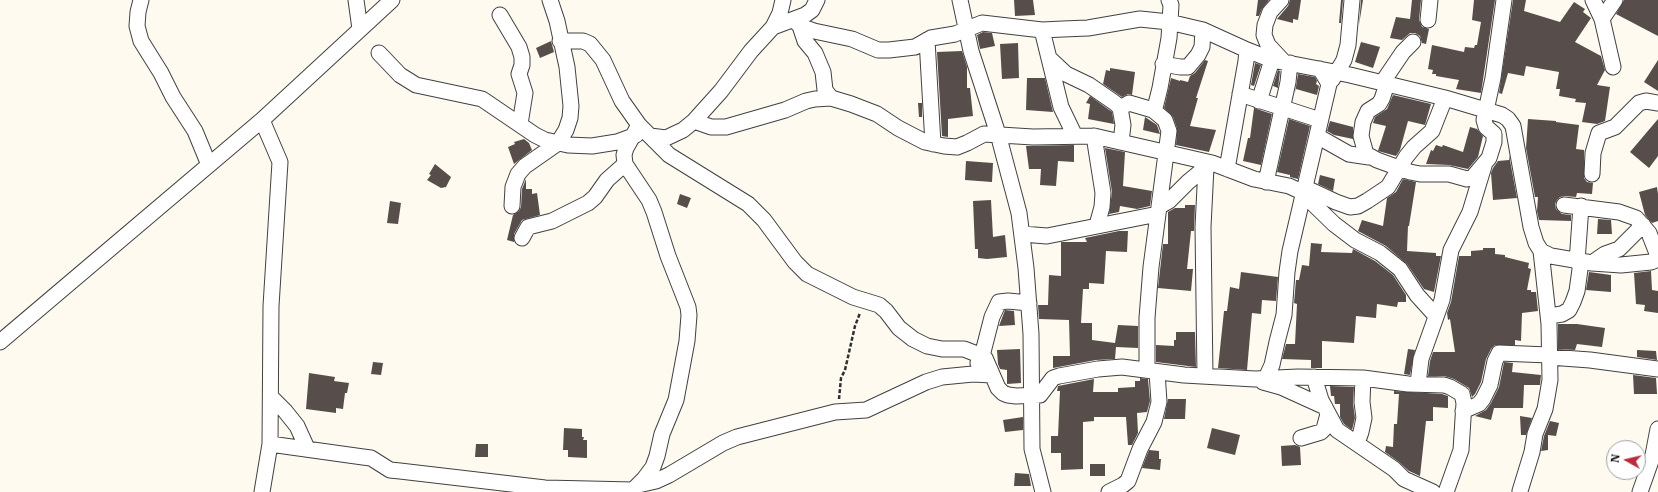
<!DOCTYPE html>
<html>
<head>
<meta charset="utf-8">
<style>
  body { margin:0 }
  #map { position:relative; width:1658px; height:492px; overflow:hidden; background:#fefaf0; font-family:"IBM Plex Serif",serif }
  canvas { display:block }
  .north { position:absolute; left:1606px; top:440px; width:40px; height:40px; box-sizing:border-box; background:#fff; border:1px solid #9f9f9f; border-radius:50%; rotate:278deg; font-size:11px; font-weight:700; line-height:16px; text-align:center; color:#0e0e0e }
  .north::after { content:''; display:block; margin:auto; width:14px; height:18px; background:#ba2b3d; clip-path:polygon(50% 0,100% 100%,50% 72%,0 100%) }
</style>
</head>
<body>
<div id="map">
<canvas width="1658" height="492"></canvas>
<div class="north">N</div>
</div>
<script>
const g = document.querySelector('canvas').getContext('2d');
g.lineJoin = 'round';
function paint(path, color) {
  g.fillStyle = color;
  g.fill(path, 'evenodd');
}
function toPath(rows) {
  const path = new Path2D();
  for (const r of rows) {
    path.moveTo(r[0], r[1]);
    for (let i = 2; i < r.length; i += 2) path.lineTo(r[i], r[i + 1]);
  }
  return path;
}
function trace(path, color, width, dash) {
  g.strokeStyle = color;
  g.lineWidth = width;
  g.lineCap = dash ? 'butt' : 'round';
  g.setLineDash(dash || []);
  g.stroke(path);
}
paint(toPath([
  [1014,0,1033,0,1035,15,1015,16],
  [1258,0,1269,0,1262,9,1259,16,1256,16],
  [1290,0,1301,0,1298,20,1293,19,1293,23,1277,19,1288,6],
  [1341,0,1343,0,1341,23,1339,23],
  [1361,0,1363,0,1359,25],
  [1412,0,1421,0,1419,20,1422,27,1429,29,1426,44,1422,43,1420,36,1415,33,1410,33,1402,40,1390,38,1396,17,1410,19],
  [1474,0,1495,0,1481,93,1456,89,1459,80,1436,76,1436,74,1432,74,1433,70,1428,69,1432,45,1464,52,1465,47,1474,48,1475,45,1477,45,1481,22,1472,20],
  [1513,0,1526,0,1524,11,1560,22,1574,2,1585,9,1583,12,1591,18,1575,42,1601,56,1605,70,1597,85,1610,87,1605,121,1597,124,1582,122,1586,103,1575,102,1576,99,1559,96,1560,89,1556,89,1559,72,1526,66,1524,76,1508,73,1502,94,1499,93],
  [1624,0,1658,0,1658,36,1616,14],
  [983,32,992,33,995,46,980,49,977,35],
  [551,41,554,52,540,58,536,48],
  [1361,42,1380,47,1373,68,1355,62],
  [1018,43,1019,78,1002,79,1000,44],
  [962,51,967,67,967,88,970,88,973,116,948,119,948,137,942,136,937,52],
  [1205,60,1208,61,1196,98,1198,98,1190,126,1216,130,1209,152,1176,145,1177,128,1173,117,1164,108,1171,78,1180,81,1180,80,1188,82,1190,76,1195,73],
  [1658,60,1658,91,1644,82],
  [1255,63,1261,65,1254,86,1251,85],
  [1110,68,1135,72,1132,95,1128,94,1122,97,1103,84,1106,70,1110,71],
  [1278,70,1280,71,1278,88,1273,86],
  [1298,74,1315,77,1317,81,1316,84,1319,86,1317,95,1296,89,1295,93],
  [1027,78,1045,78,1053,112,1026,110],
  [1393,95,1431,104,1425,125,1408,121,1400,150,1396,156,1378,151,1386,126,1373,123,1375,117,1387,109],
  [1090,96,1112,112,1114,124,1088,119,1090,104,1086,103],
  [918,103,922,103,922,117,919,117],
  [1254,108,1272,114,1261,165,1243,161,1248,138,1250,138],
  [1145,117,1157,125,1160,134,1143,130],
  [1289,119,1310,126,1298,179,1290,177,1290,175,1277,172],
  [1528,119,1556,121,1556,122,1579,125,1576,149,1584,150,1584,178,1587,182,1593,183,1592,194,1577,193,1576,197,1565,196,1560,197,1557,200,1555,204,1556,209,1562,214,1571,215,1571,221,1539,220,1537,211,1538,197,1535,197,1526,148],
  [1658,119,1658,156,1649,168,1630,152],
  [1330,121,1353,127,1353,139,1334,135,1327,131],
  [1470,127,1477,129,1483,136,1478,157,1468,169,1449,165,1426,164,1431,150,1433,151,1436,145,1442,147,1443,145,1463,152],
  [524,139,529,143,532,150,514,164,508,147,515,144,514,142],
  [1074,145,1074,162,1058,161,1056,186,1040,185,1041,169,1029,169,1026,146],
  [1105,148,1125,152,1123,186,1152,191,1150,206,1137,209,1120,206,1119,212,1109,214,1112,192],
  [1509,155,1517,198,1493,200,1491,173,1493,168,1498,161,1509,160],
  [966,161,993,163,992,182,965,180],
  [435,164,451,177,446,187,441,188,427,180,431,175,429,174],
  [1320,175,1335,179,1333,191,1318,184],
  [526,179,526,189,532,189,532,194,537,193,540,215,522,220,514,234,514,242,507,240,513,215,519,211,521,207,522,189],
  [1403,179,1416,182,1409,226,1408,226,1407,251,1436,253,1436,256,1441,256,1434,292,1424,289,1407,264,1386,246,1358,231,1362,220,1383,226,1387,198,1396,192],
  [1657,187,1658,194,1658,221,1652,223,1645,215,1639,192],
  [680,194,691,198,687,208,677,204],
  [991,200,993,237,1005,235,1007,257,987,259,978,258,978,249,975,249,973,201],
  [390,201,401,203,398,224,387,223],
  [1185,205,1195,205,1194,231,1191,231,1187,269,1193,269,1191,291,1158,288,1163,244,1168,244,1168,212,1175,208,1185,208],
  [1598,219,1611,220,1612,234,1597,234],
  [1119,231,1128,231,1127,252,1106,251,1104,284,1089,283,1089,289,1083,289,1081,323,1092,323,1092,340,1115,343,1118,325,1138,326,1138,348,1116,347,1115,359,1096,360,1053,368,1053,356,1070,356,1069,320,1039,319,1038,305,1048,305,1049,275,1061,276,1061,242,1087,242,1085,238],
  [1311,243,1322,244,1321,252,1352,253,1353,249,1375,261,1393,275,1406,295,1406,302,1398,302,1397,307,1377,304,1376,318,1356,316,1354,343,1322,341,1322,368,1311,368,1311,360,1282,359,1286,344,1295,344,1297,304,1294,303,1296,280,1299,280,1302,265,1309,266],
  [1483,248,1495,248,1495,254,1505,255,1505,257,1529,263,1528,268,1531,269,1527,290,1531,290,1531,292,1536,292,1538,311,1522,313,1521,341,1515,340,1515,345,1495,345,1491,349,1486,359,1481,382,1475,394,1472,397,1469,388,1454,379,1444,376,1428,376,1430,361,1433,352,1455,352,1450,319,1448,320,1447,313,1451,302,1459,256,1471,256,1471,251,1483,250],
  [1651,271,1652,290,1658,291,1658,313,1644,311,1645,305,1636,304,1634,273],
  [1241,272,1278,277,1276,301,1262,300,1261,314,1252,313,1247,370,1218,368,1224,311,1227,311,1230,287,1239,289],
  [1589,272,1611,275,1611,292,1586,290],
  [1005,310,1014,311,1015,325,999,326],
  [1558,324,1577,324,1605,328,1602,347,1577,344,1575,350,1558,349],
  [1176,332,1195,332,1196,367,1156,362,1156,345,1174,346,1174,340,1176,340],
  [1020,349,1021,383,1007,384,1007,370,1000,369,998,364,997,350],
  [1408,349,1415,350,1410,375,1404,374],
  [1637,350,1656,351,1657,360,1637,357],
  [373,362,383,363,381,375,371,374],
  [1504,362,1513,363,1512,372,1541,375,1540,385,1524,385,1523,408,1494,408,1491,420,1475,416,1486,410,1491,403,1499,387],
  [309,373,335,377,334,381,349,383,347,393,345,393,343,409,336,408,336,413,306,409],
  [1633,375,1656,378,1657,394,1634,394],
  [1140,378,1148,379,1150,401,1147,412,1137,413,1138,433,1132,445,1128,445,1126,417,1094,417,1094,421,1083,422,1083,469,1061,470,1061,453,1051,453,1051,436,1058,436,1060,391,1057,391,1058,386,1094,379,1093,392,1118,392,1118,388,1135,387,1135,381,1140,381],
  [1330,386,1354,387,1353,403,1355,418,1352,430,1344,424,1340,417,1340,404,1335,404,1334,396,1331,396],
  [1394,391,1442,394,1448,396,1448,408,1433,407,1433,421,1426,421,1420,476,1409,471,1399,462,1385,452,1386,446,1393,447,1394,424,1397,424,1399,394,1394,394],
  [1168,399,1186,399,1185,419,1164,419],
  [1520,416,1532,418,1526,435,1521,435],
  [1023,417,1023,430,1005,432,1003,420],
  [1550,421,1559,423,1556,436,1548,435,1548,450,1541,451,1544,436],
  [564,428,582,429,582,437,584,437,583,440,587,440,587,458,568,457,568,450,563,450],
  [1212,428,1240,435,1235,455,1207,448],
  [476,444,488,444,488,457,475,457],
  [1295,445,1300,447,1301,465,1282,466,1281,446],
  [1149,450,1159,451,1159,459,1161,459,1160,470,1142,468],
  [1090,464,1105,464,1105,476,1090,476],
  [1015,473,1029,474,1031,486,1014,486]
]), '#574e4b');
const minor = toPath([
  [141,0,138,12,137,26,141,41,161,73,173,97,195,131,209,165],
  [356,0,360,29],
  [960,0,971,51,998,134,1019,213,1026,268,1031,334,1032,449,1043,492],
  [1281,0,1270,12,1265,25,1264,35,1268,45,1283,61],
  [1593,0,1602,19,1613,67],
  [500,15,519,47,522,57,522,65,519,74,525,93,520,124],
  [1602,19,1615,0],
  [1428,20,1430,0],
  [795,21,800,26,805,41,815,53,823,72,825,90,831,98],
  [800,26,814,31,852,39,878,50,889,50,915,47,931,38,955,34,982,23,1042,30,1063,29,1088,28,1140,19,1169,22,1203,30,1247,50,1272,60,1350,75,1445,98,1502,115,1508,119,1513,126,1531,227,1536,243,1541,251,1551,256,1592,263,1621,265,1651,262,1658,259],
  [773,27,780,13,783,0],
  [1042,30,1061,107,1075,136],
  [927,40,933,144],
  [560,41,583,41,590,44,603,60,622,101,639,125,650,136,666,138,683,130,694,121,721,91,751,51,773,27,805,15,812,10,817,0],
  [379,53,400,75,416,85,482,99,535,135,545,140,568,145,592,146,617,142,636,135],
  [1050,59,1066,74,1089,85,1115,103,1120,108,1123,125,1121,142],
  [1163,64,1180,67,1188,67,1198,55,1202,47,1203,30],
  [1332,80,1344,60,1348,45,1352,0],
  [1382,83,1403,52,1413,42],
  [1387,84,1382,99,1379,104,1368,111,1363,122,1361,136,1366,154,1377,160,1410,172,1420,174,1449,174,1467,179,1473,177,1489,158,1494,142,1494,134,1486,127,1484,120,1493,78,1504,0],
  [1240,94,1320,120],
  [1259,101,1272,60],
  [1120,108,1129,103,1153,110,1155,108,1160,88,1169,38,1171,5,1169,0],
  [262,120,280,162,271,306,270,444,262,492],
  [694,121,711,127,726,127,785,110,806,101,815,99,831,98,851,104,877,114,898,128,925,142,944,146,957,147,967,143,984,134,1033,137,1094,136,1212,163,1254,179,1289,186,1300,191,1334,224,1355,240,1380,253,1400,269,1417,295,1436,316],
  [650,136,669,155,748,204,764,220,795,262,807,274,853,297,879,305,886,311,899,328,913,339,927,346,942,349,964,349,982,356,985,358,998,388,1003,393,1008,395,1016,396,1040,395,1053,378,1059,376,1098,369,1122,367,1184,375,1255,379,1298,377,1363,378,1408,384,1444,385,1450,387,1462,394,1464,403,1461,450,1446,492],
  [1094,136,1103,193,1102,207,1097,225],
  [1317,136,1349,154,1369,157],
  [1227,169,1246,61,1247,50],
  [1592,174,1593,153,1599,133,1615,127,1639,103,1646,101,1658,103],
  [1266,182,1288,82,1290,63],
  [1306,188,1336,202,1350,207,1358,206,1367,201,1388,187,1406,157,1414,147,1432,131,1445,98],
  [1564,205,1619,212,1636,218,1649,233,1658,256],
  [512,206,513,187,518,174,525,166,558,143,566,130,570,118,571,106,567,67,557,21,550,0],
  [1160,206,1169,201,1188,182,1211,163],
  [1022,234,1047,236,1158,214],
  [522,238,528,227,552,221,588,203,595,197,607,180,625,164],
  [1577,262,1581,206],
  [1592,263,1605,254,1619,249,1643,225],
  [1549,316,1562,314,1569,310,1573,302,1577,291,1581,262],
  [0,342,262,120,392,0],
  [1549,357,1590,360,1658,369],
  [978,363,982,356,992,317,999,302,1008,301,1029,303],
  [1147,370,1147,318,1151,267,1169,131,1165,120,1153,110],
  [1205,376,1203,227,1206,167],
  [1314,377,1321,400,1337,430,1394,469,1404,479,1433,492],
  [1266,378,1272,365,1277,342,1284,315,1287,272,1290,251,1329,84,1320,69],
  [1263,382,1281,387,1325,407],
  [1418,384,1421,359,1442,300,1451,250,1470,212,1484,166],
  [271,397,285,411,297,426,307,448],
  [1463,411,1479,404,1483,399,1490,385,1495,361,1499,353,1549,355],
  [1301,438,1321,432,1324,429,1328,414],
  [1357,443,1361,432,1364,418,1362,402,1363,378],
  [270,444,363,457,371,458,390,470,400,471,545,488,633,490],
  [638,485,656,481,669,475,723,443,737,437,835,412,866,410,926,382,942,377,973,374,992,375],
  [1520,491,1532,452,1535,434,1545,409,1550,380,1549,324,1541,251],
  [631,492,644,479,653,467,657,456,662,434,676,400,687,341,689,315,688,307,668,256,654,212,649,200,625,164,624,155,626,148,639,125],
  [1109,492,1123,485,1128,481,1140,449,1154,422,1159,402,1157,372],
  [1640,492,1653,455,1658,429]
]);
trace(minor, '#414141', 17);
trace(toPath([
  [839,399,841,378,845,370,855,326,860,313]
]), '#303030', 2.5, [4, 2]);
trace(minor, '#fff', 15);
</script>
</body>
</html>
